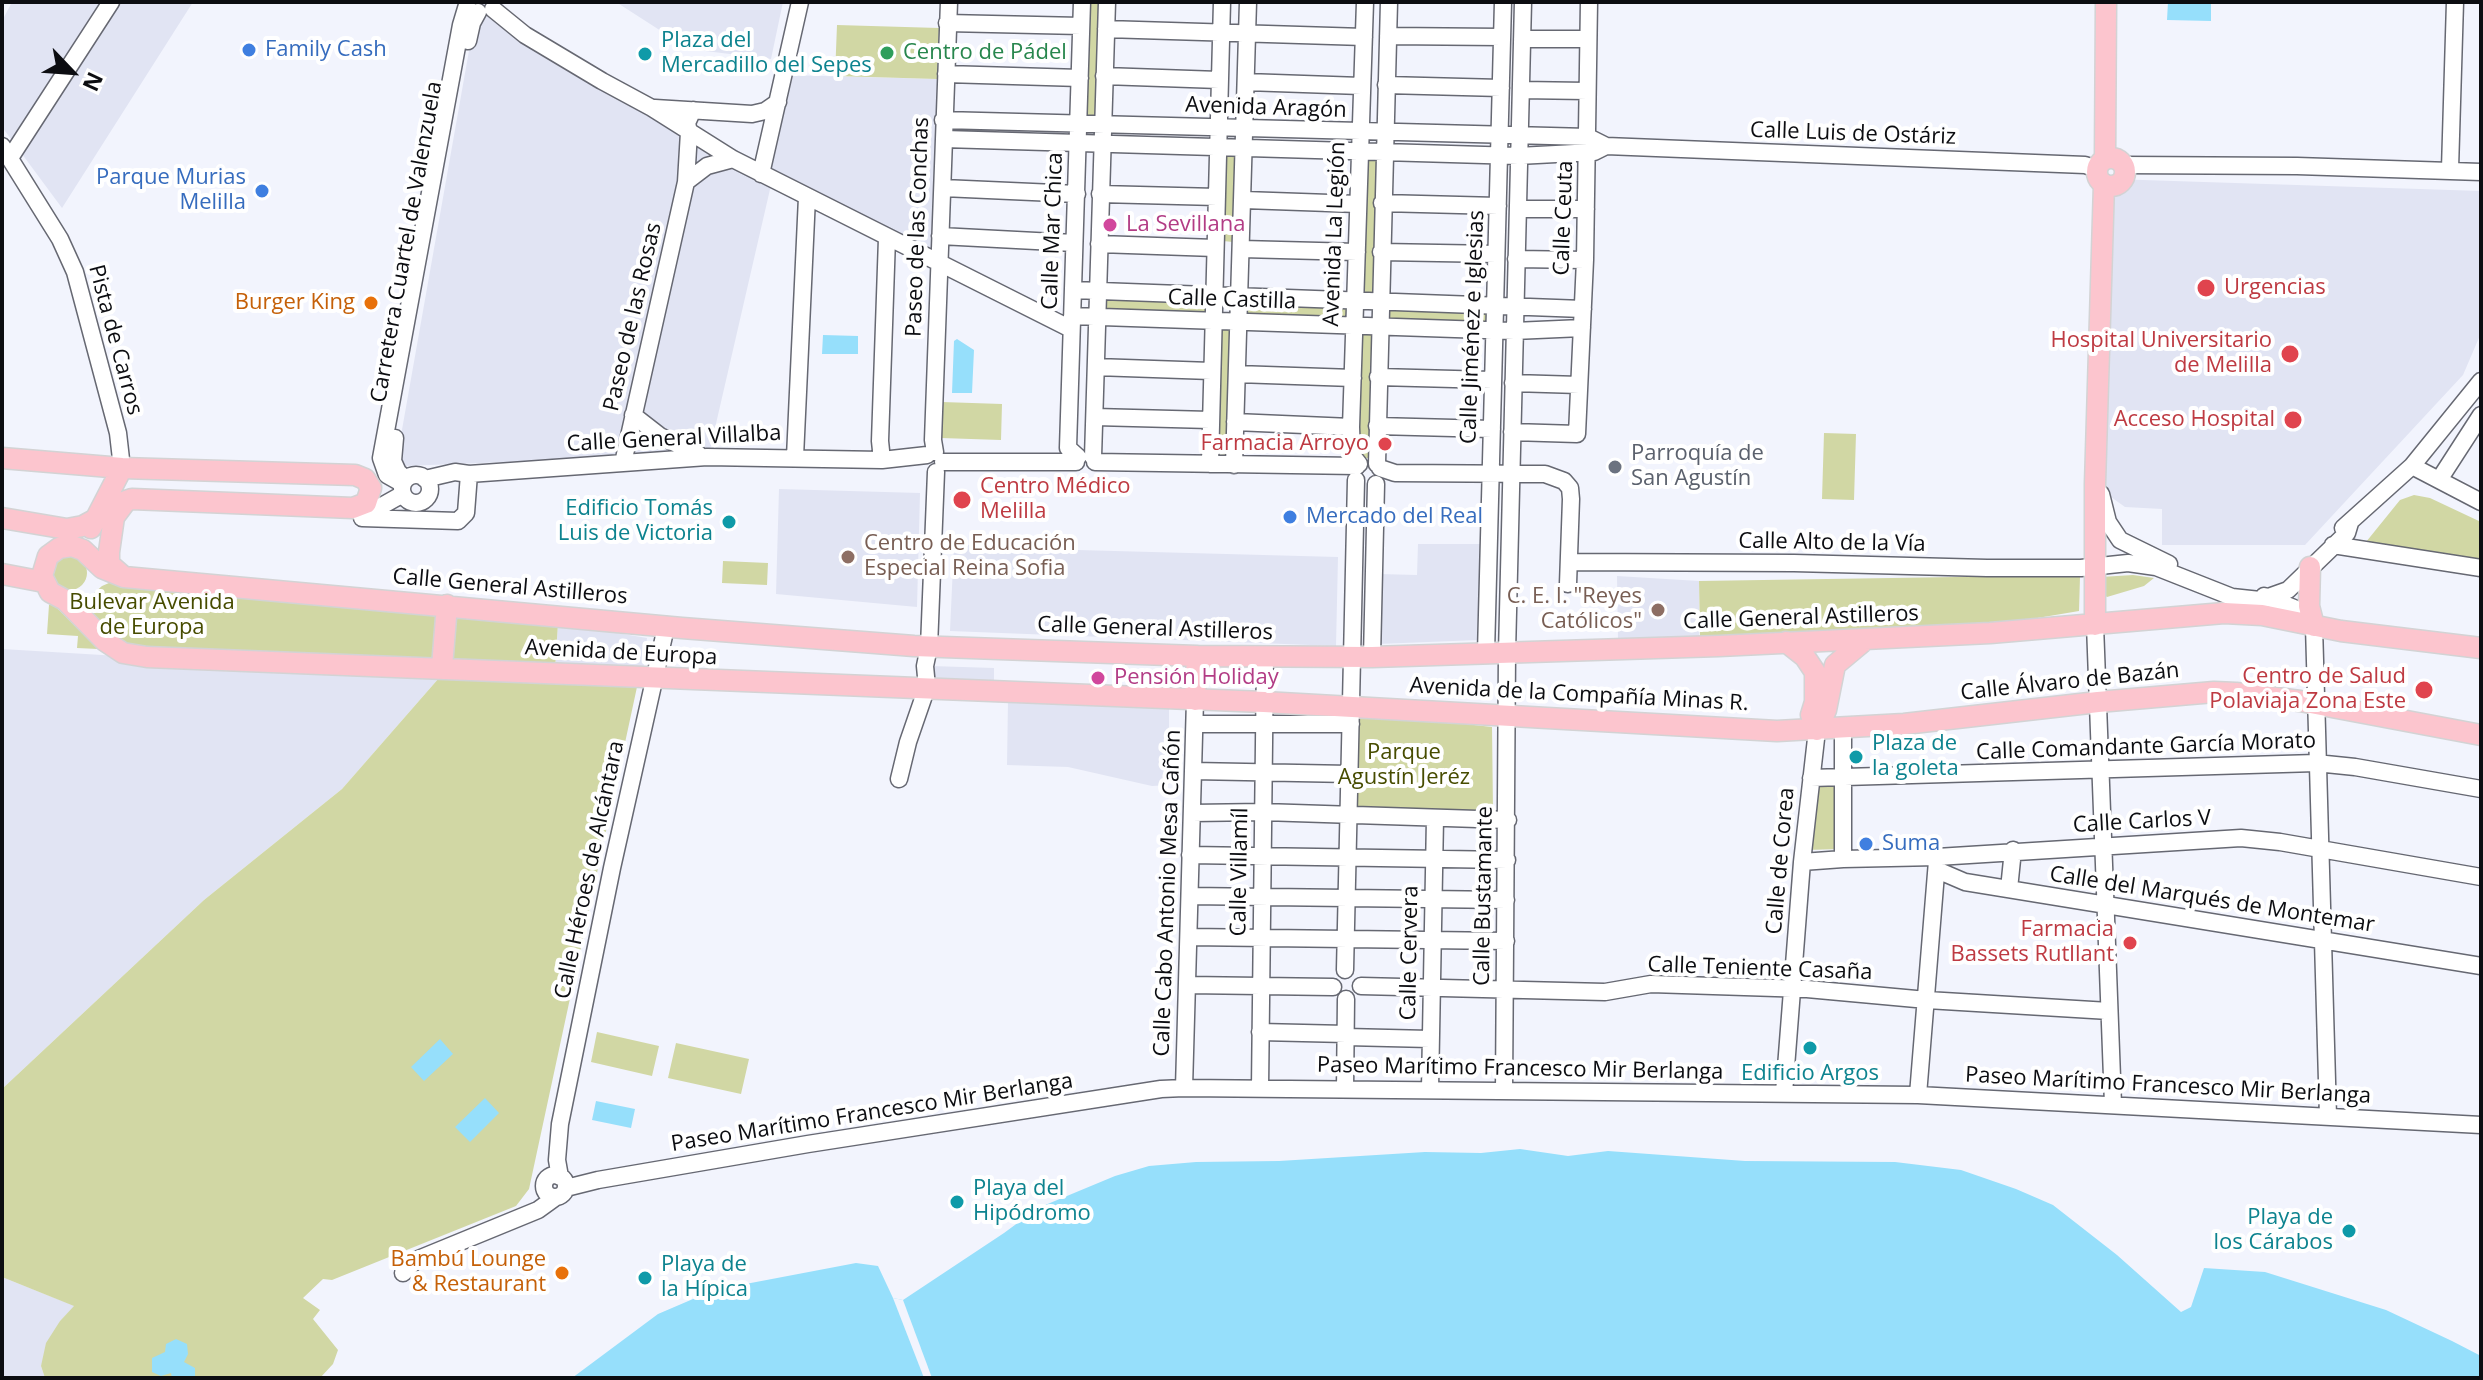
<!DOCTYPE html>
<html>
<head>
<meta charset="utf-8">
<style>
  body { margin:0 }
  #map { position:relative; width:2483px; height:1380px; overflow:hidden; background:#f2f4fd; font-family:"Open Sans",sans-serif }
  canvas { display:block }
  .frame { position:absolute; inset:0; border:4px solid #0c0d11; pointer-events:none }
  .north { position:absolute; left:32px; top:32px; width:80px; height:80px; -webkit-text-stroke:6px #fff; paint-order:stroke; rotate:115deg; font-size:22px; font-weight:700; line-height:32px; text-align:center; color:#0c0d11 }
  .north::after { content:''; display:block; margin:auto; width:28px; height:36px; background:#0c0d11; clip-path:polygon(50% 0,100% 100%,50% 72%,0 100%) }
</style>
</head>
<body>
<div id="map">
<canvas width="2483" height="1380"></canvas>
<div class="frame"></div>
<div class="north">N</div>
</div>
<script>
const g = document.querySelector('canvas').getContext('2d');
g.lineJoin = 'round';
function paint(path, color) {
  g.fillStyle = color;
  g.fill(path, 'evenodd');
}
function toPath(rows) {
  const path = new Path2D();
  for (const r of rows) {
    if (r.length === 3) {
      path.moveTo(r[0] + r[2], r[1]);
      path.arc(r[0], r[1], r[2], 0, 2 * Math.PI);
      continue;
    }
    path.moveTo(r[0], r[1]);
    for (let i = 2; i < r.length; i += 2) path.lineTo(r[i], r[i + 1]);
  }
  return path;
}
function trace(path, color, width, dash) {
  g.strokeStyle = color;
  g.lineWidth = width;
  g.lineCap = dash ? 'butt' : 'round';
  g.setLineDash(dash || []);
  g.stroke(path);
}
function drawText(font, color, halo, rows, align = 'center') {
  g.font = font + ' "Open Sans",sans-serif';
  g.lineWidth = 8;
  g.setLineDash([]);
  g.textBaseline = 'middle';
  g.strokeStyle = halo;
  g.fillStyle = color;
  for (const [text, x, y, turn = 0] of rows) {
    g.save();
    g.translate(x, y);
    g.rotate((+turn || 0) * Math.PI / 180);
    g.textAlign = isNaN(turn) ? turn : align;
    if (halo) g.strokeText(text, 0, 0);
    g.fillText(text, 0, 0);
    g.restore();
  }
}
paint(toPath([
  [12,2,193,2,62,208,2,127,2,21],
  [466,2,502,2,508,14,771,185,709,454,404,466,397,458,473,28],
  [616,2,783,2,771,59,689,49],
  [786,75,937,79,935,253,769,172],
  [2112,179,2481,191,2481,333,2463,375,2305,545,2162,545,2162,509,2125,507,2104,492],
  [779,489,920,493,917,607,776,594],
  [954,544,1040,549,1338,557,1336,646,950,631],
  [1418,544,1480,544,1478,640,1378,644,1379,574,1417,575],
  [1617,576,1699,581,1699,640,1618,639],
  [558,623,647,638,643,672,555,669],
  [2,649,436,675,439,678,342,789,204,900,2,1089],
  [931,666,994,668,994,683,930,681],
  [1008,701,1169,707,1169,785,1152,786,1068,767,1007,765],
  [2,1277,75,1306,60,1321,41,1366,45,1378,2,1378]
]), '#e1e4f3');
paint(toPath([
  [1087,2,1101,2,1097,118,1085,121],
  [837,25,939,28,937,79,835,76],
  [1225,157,1236,157,1233,242,1223,241],
  [1363,159,1378,159,1374,296,1359,296],
  [1102,298,1208,302,1208,316,1101,313],
  [1244,302,1349,306,1348,319,1244,317],
  [1384,307,1488,310,1488,324,1384,322],
  [1218,327,1233,327,1229,455,1215,454],
  [1358,331,1373,331,1369,458,1354,458],
  [942,402,1002,404,1001,440,941,438],
  [1824,433,1856,434,1854,500,1822,499],
  [2414,495,2430,498,2481,522,2481,560,2366,542,2400,500],
  [70,573,17],
  [723,561,768,563,767,585,722,583],
  [2133,575,2154,578,2144,586,2107,597,2101,592,2101,577],
  [2020,576,2080,577,2079,611,1996,625,1700,640,1699,581],
  [116,580,440,609,434,660,128,648,119,644,81,605,102,586],
  [49,605,54,605,98,649,77,648,78,636,47,634],
  [452,609,558,623,555,669,448,661],
  [439,678,618,684,637,687,529,1189,516,1206,332,1280,323,1279,303,1298,320,1310,313,1319,338,1350,333,1364,320,1378,45,1378,41,1366,46,1343,60,1321,74,1306,2,1277,2,1089,204,900,342,789],
  [1358,712,1492,727,1493,811,1356,812],
  [1812,780,1840,781,1840,849,1806,850],
  [597,1032,659,1046,652,1076,591,1062],
  [676,1043,749,1059,741,1094,668,1078]
]), '#d1d7a4');
paint(toPath([
  [2168,2,2211,2,2211,21,2167,20],
  [823,335,858,336,858,354,822,354],
  [957,339,974,350,972,393,952,393,954,341],
  [440,1039,453,1054,424,1081,411,1067],
  [485,1098,499,1113,470,1142,455,1127],
  [596,1101,635,1109,631,1128,592,1120],
  [1520,1149,1568,1156,1608,1151,1745,1161,1895,1162,1961,1170,2016,1189,2053,1205,2117,1255,2181,1312,2191,1307,2204,1268,2265,1272,2386,1310,2452,1341,2481,1356,2481,1378,572,1378,658,1314,714,1290,856,1263,878,1266,893,1298,903,1300,1004,1233,1038,1208,1115,1176,1149,1166,1196,1162,1279,1161,1425,1152,1481,1153],
  [176,1339,187,1344,188,1354,184,1362,195,1368,195,1378,172,1378,171,1373,161,1376,152,1372,152,1358,165,1352,166,1344]
]), '#96dffb');
paint(toPath([
  [893,1298,903,1300,932,1378,924,1378]
]), '#f2f4fd');
const minor = toPath([
  [493,9,525,35,602,81,652,108,733,159,1071,329],
  [947,23,1081,26],
  [1106,29,1364,37],
  [1388,36,1502,37],
  [1522,39,1588,39],
  [468,41,472,23,478,12],
  [946,74,1080,78],
  [1104,76,1219,80],
  [1246,82,1361,86],
  [1386,85,1501,88],
  [1521,90,1587,91],
  [655,108,752,114,765,111,778,102],
  [943,120,1588,137,1606,146],
  [944,139,1518,156,1594,152,1606,146,2085,165,2097,169],
  [2,146,60,239,75,272,118,433,122,468],
  [10,158,111,2],
  [2123,165,2297,166,2481,172],
  [2450,169,2455,2],
  [761,174,800,2],
  [686,182,707,166,733,159],
  [943,188,1077,194],
  [1100,194,1217,197],
  [1244,200,1358,204],
  [1382,203,1498,206],
  [1518,209,1586,209],
  [940,236,1074,243],
  [1099,244,1215,248],
  [1242,249,1357,252],
  [1381,252,1496,254],
  [1516,259,1585,260],
  [1073,290,1583,309],
  [1072,316,1514,331,1582,328],
  [1096,367,1211,371],
  [1237,374,1353,378],
  [1378,377,1492,380],
  [1513,383,1579,385],
  [633,415,660,436,698,454],
  [1095,417,1210,420],
  [1235,422,1351,427],
  [1377,426,1492,429],
  [1512,432,1577,434,1585,260,1589,2],
  [395,438,393,461,398,472,406,479],
  [935,452,933,440,949,2],
  [795,457,807,197],
  [1078,457,1068,448,1082,2],
  [1093,457,1107,2],
  [882,460,880,441,887,238],
  [943,462,1076,462],
  [1095,462,1357,466],
  [623,463,686,182,689,132,687,123,693,110],
  [1210,464,1222,2],
  [1359,464,1352,455,1351,427,1365,2],
  [1377,464,1389,2],
  [1234,465,1248,2],
  [2412,466,2481,502],
  [1380,468,1395,473,1545,474,1564,481,1570,488,1571,499,1568,584],
  [416,489,14],
  [425,479,455,472,469,474,707,457,882,460,927,455],
  [2439,480,2481,415],
  [403,484,387,475,381,458,461,25,467,5],
  [2101,494,2108,522,2120,540,2169,564],
  [362,517,403,494],
  [362,518,458,521,466,513,469,474],
  [2343,528,2412,466,2481,381],
  [2333,545,2481,568],
  [1569,562,1794,563,1987,568,2081,568,2128,563,2156,567,2232,597,2260,600,2288,590,2347,533,2350,523],
  [2264,596,2294,608,2314,626,2328,1116],
  [2095,625,2113,1104],
  [1486,653,1503,2],
  [1372,657,1376,484],
  [1195,724,1351,724],
  [1193,771,1350,774],
  [1811,778,2316,763,2355,767,2481,789],
  [899,779,908,742,927,687,925,666,929,647,936,472],
  [1192,813,1263,812,1508,820],
  [1190,855,1507,860],
  [1843,859,1843,728],
  [1802,862,1843,859,1937,857,2241,838,2280,842,2481,877],
  [1937,870,1965,882,2481,966],
  [2009,889,2013,850],
  [1190,896,1506,900],
  [1189,937,1506,941],
  [1345,970,1356,480],
  [1188,985,1333,987],
  [1361,986,1605,992,1651,984,1807,989,1927,1000,2109,1011],
  [1260,1032,1346,1034],
  [1346,1037,1430,1039],
  [1184,1088,1195,700],
  [1260,1088,1265,657],
  [1345,1089,1346,999],
  [1430,1089,1435,818],
  [1504,1091,1507,653,1523,2],
  [1784,1093,1802,862,1817,730],
  [1918,1095,1937,861],
  [555,1186,11],
  [560,1177,557,1160,560,1124,612,868,666,627],
  [566,1188,598,1180,808,1144,1161,1089,1184,1088,1918,1095,2481,1125],
  [403,1273,416,1260,538,1210,556,1197]
]);
const major = toPath([
  [2111,172,14],
  [2105,159,2106,2],
  [2,458,122,468,355,475,365,479,371,488,366,503,353,508,132,499,126,501,114,517,109,552,109,564,124,577],
  [2,518,67,529,83,526,96,519],
  [91,528,122,468],
  [2310,567,2309,606,2314,626],
  [2,574,44,582],
  [2095,625,2095,484,2104,184],
  [1786,642,1805,657,1815,672,1815,702,1811,715],
  [2481,648,2341,631,2262,615,2224,613,1990,633,1719,646,1372,657,1197,656,914,646,682,628,124,577,102,568,83,550,72,546,59,548,48,556,42,576,50,592,65,600,105,641,123,653,147,657,1264,702,1777,731,1904,724,2098,702,2214,692,2236,693,2300,701,2481,735],
  [442,667,447,605],
  [1195,700,1197,656],
  [1817,730,1826,710,1835,665,1865,640]
]);
trace(minor, '#666872', 19);
trace(major, '#d3d3d4', 23);
trace(minor, '#fff', 16);
trace(major, '#fcc5ce', 20);
for (const [x, y, r, color] of [
  [249,50,8,"#3f7fe0"],
  [887,53,8,"#2e9e5b"],
  [645,54,8,"#0f9aa8"],
  [262,191,8,"#3f7fe0"],
  [1110,225,8,"#d1479c"],
  [2206,288,10,"#e0444e"],
  [371,303,8,"#e8710a"],
  [2290,354,10,"#e0444e"],
  [2293,420,10,"#e0444e"],
  [1385,444,8,"#e0444e"],
  [1615,467,8,"#6b7280"],
  [962,500,10,"#e0444e"],
  [1290,517,8,"#3f7fe0"],
  [729,522,8,"#0f9aa8"],
  [848,557,8,"#8d6e63"],
  [1658,610,8,"#8d6e63"],
  [1098,678,8,"#d1479c"],
  [2424,690,10,"#e0444e"],
  [1856,757,8,"#0f9aa8"],
  [1866,844,8,"#3f7fe0"],
  [2130,943,8,"#e0444e"],
  [1810,1048,8,"#0f9aa8"],
  [957,1202,8,"#0f9aa8"],
  [2349,1231,8,"#0f9aa8"],
  [562,1273,8,"#e8710a"],
  [645,1278,8,"#0f9aa8"]
]) {
  const dot = new Path2D();
  dot.arc(x, y, r, 0, 2 * Math.PI);
  g.fillStyle = color;
  g.fill(dot);
  trace(dot, '#fff', 3);
}
drawText('22px', '#0d838f', '#fff', [
  ["Plaza del",661,41],
  ["Mercadillo del Sepes",661,66],
  ["Edificio Tomás",713,509,"right"],
  ["Luis de Victoria",713,534,"right"],
  ["Plaza de",1872,744],
  ["la goleta",1872,769],
  ["Edificio Argos",1810,1074,"center"],
  ["Playa del",973,1189],
  ["Hipódromo",973,1214],
  ["Playa de",2333,1218,"right"],
  ["los Cárabos",2333,1243,"right"],
  ["Playa de",661,1265],
  ["la Hípica",661,1290]
], 'left');
drawText('22px', '#366cbe', '#fff', [
  ["Family Cash",265,50],
  ["Parque Murias",246,178,"right"],
  ["Melilla",246,203,"right"],
  ["Mercado del Real",1306,517],
  ["Suma",1882,844]
], 'left');
drawText('22px', '#27864d', '#fff', [
  ["Centro de Pádel",903,53]
], 'left');
drawText('22px', '#0c0d11', '#fff', [
  ["Avenida Aragón",1266,108,2],
  ["Calle Luis de Ostáriz",1853,134,2],
  ["Calle Ceuta",1564,218,-88],
  ["Paseo de las Conchas",918,227,-88],
  ["Calle Mar Chica",1053,231,-88],
  ["Avenida La Legión",1335,234,-88],
  ["Carretera Cuartel de Valenzuela",407,242,-80],
  ["Calle Castilla",1232,300,2],
  ["Paseo de las Rosas",633,317,-77],
  ["Calle Jiménez e Iglesias",1473,327,-88],
  ["Pista de Carros",115,340,75],
  ["Calle General Villalba",674,439,-3],
  ["Calle Alto de la Vía",1832,543,1],
  ["Calle General Astilleros",510,587,5],
  ["Calle General Astilleros",1801,618,-2],
  ["Calle General Astilleros",1155,629,2],
  ["Avenida de Europa",621,653,3],
  ["Calle Álvaro de Bazán",2070,682,-6],
  ["Avenida de la Compañía Minas R.",1579,695,3],
  ["Calle Comandante García Morato",2146,747,-2],
  ["Calle Carlos V",2142,822,-3],
  ["Calle de Corea",1781,861,-85],
  ["Calle Héroes de Alcántara",590,870,-78],
  ["Calle Villamíl",1240,872,-89],
  ["Calle Cabo Antonio Mesa Cañón",1168,893,-88],
  ["Calle Bustamante",1484,896,-89],
  ["Calle del Marqués de Montemar",2212,900,9],
  ["Calle Cervera",1410,953,-89],
  ["Calle Teniente Casaña",1760,969,2],
  ["Paseo Marítimo Francesco Mir Berlanga",1520,1069,1],
  ["Paseo Marítimo Francesco Mir Berlanga",2168,1086,3],
  ["Paseo Marítimo Francesco Mir Berlanga",872,1113,-9]
]);
drawText('22px', '#b23c85', '#fff', [
  ["La Sevillana",1126,225],
  ["Pensión Holiday",1114,678]
], 'left');
drawText('22px', '#be3a42', '#fff', [
  ["Urgencias",2224,288,"left"],
  ["Hospital Universitario",2272,341],
  ["de Melilla",2272,366],
  ["Acceso Hospital",2275,420],
  ["Farmacia Arroyo",1369,444],
  ["Centro Médico",980,487,"left"],
  ["Melilla",980,512,"left"],
  ["Centro de Salud",2406,677],
  ["Polaviaja Zona Este",2406,702],
  ["Farmacia",2114,930],
  ["Bassets Rutllant",2114,955]
], 'right');
drawText('22px', '#c56008', '#fff', [
  ["Burger King",355,303],
  ["Bambú Lounge",546,1260],
  ["& Restaurant",546,1285]
], 'right');
drawText('22px', '#5b616d', '#fff', [
  ["Parroquía de",1631,454],
  ["San Agustín",1631,479]
], 'left');
drawText('22px', '#785e54', '#fff', [
  ["Centro de Educación",864,544],
  ["Especial Reina Sofia",864,569],
  ["C. E. I. \"Reyes",1642,597,"right"],
  ["Católicos\"",1642,622,"right"]
], 'left');
drawText('22px', '#474c00', '#fff', [
  ["Bulevar Avenida",152,603],
  ["de Europa",152,628],
  ["Parque",1404,753],
  ["Agustín Jeréz",1404,778]
]);
</script>
</body>
</html>
